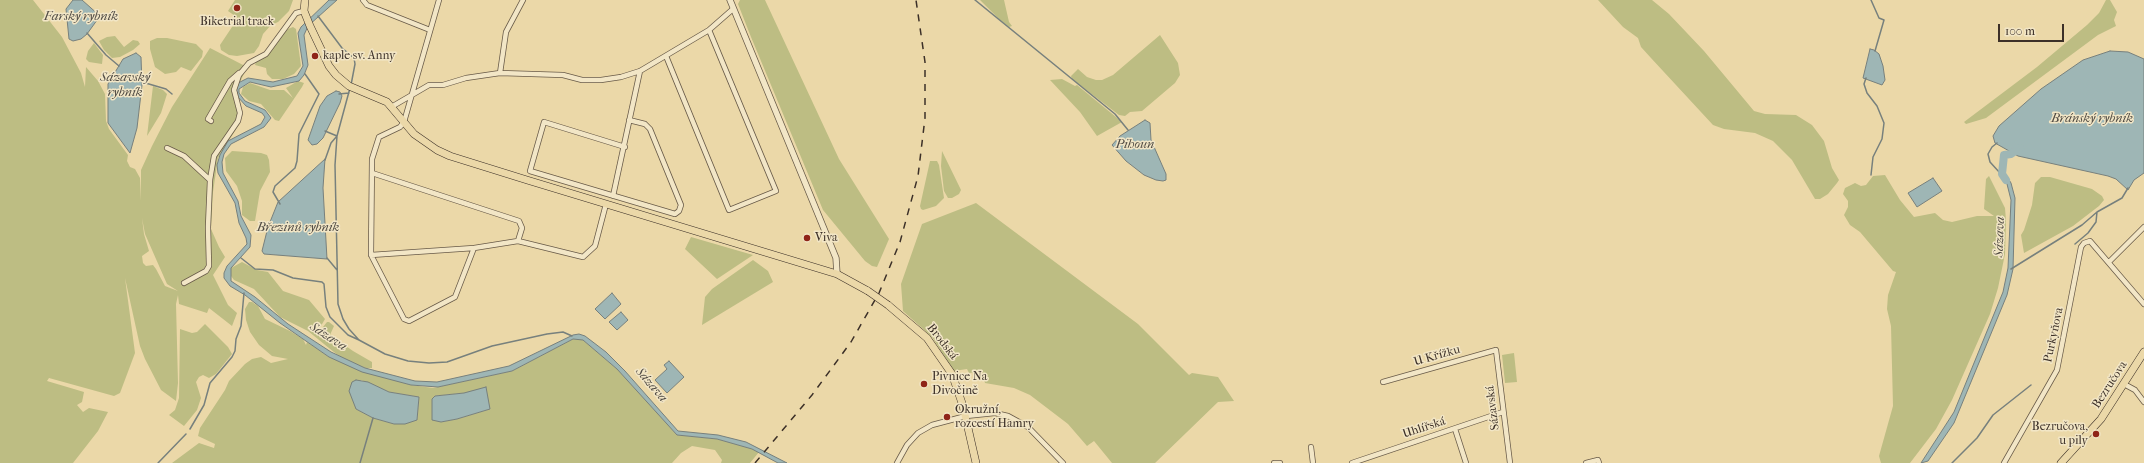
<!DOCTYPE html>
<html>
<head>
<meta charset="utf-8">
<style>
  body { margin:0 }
  #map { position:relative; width:2144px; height:463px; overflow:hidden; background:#ebd8a8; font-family:"IM FELL French Canon",serif }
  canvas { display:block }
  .scale { position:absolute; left:1998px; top:24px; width:66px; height:18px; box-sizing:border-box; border:2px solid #3c3028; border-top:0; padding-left:5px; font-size:12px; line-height:14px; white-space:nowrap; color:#3c3028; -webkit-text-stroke:3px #f2e6c6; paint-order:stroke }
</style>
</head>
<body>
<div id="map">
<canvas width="2144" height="463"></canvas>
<div class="scale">100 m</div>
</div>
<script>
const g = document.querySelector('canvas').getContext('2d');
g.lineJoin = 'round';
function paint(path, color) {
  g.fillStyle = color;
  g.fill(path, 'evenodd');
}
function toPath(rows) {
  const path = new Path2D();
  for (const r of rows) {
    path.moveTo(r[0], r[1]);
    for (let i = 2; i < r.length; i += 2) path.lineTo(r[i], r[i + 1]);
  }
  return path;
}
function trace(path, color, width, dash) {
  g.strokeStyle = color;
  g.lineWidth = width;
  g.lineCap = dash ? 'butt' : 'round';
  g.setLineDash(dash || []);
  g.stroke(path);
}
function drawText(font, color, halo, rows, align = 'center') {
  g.font = font + ' "IM FELL French Canon",serif';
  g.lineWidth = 3;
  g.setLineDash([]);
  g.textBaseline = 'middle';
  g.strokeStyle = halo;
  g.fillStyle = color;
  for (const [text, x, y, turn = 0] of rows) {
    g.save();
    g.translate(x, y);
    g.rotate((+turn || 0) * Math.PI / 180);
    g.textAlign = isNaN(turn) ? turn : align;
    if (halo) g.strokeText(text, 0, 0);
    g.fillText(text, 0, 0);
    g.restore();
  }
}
paint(toPath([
  [0,0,33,0,62,37,81,73,85,87,86,67,98,81,105,94,106,121,109,129,128,155,127,161,130,167,135,169,140,178,141,201,141,170,152,146,172,107,210,48,247,67,236,91,241,108,240,123,218,158,213,192,211,229,219,247,225,257,213,275,228,305,237,313,232,326,209,308,207,313,179,304,178,295,176,304,178,383,176,401,161,390,145,359,140,346,125,278,135,353,120,393,114,396,49,378,47,381,84,392,82,402,77,405,83,412,89,408,108,412,98,431,73,463,0,463],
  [142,218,145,234,167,284,178,291,165,286,156,269,153,265,146,266,143,263,142,256,149,251,144,234],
  [235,0,293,0,289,11,278,22,271,25,263,34,259,46,254,53,237,56,229,55,221,50,220,45,238,18,228,11],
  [740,0,765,0,839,159,889,239,877,267,872,266,865,261,823,210,751,37,738,4],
  [980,0,1004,0,1009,22,1012,26,1009,27,999,19],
  [1598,0,1652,0,1669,14,1704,51,1754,111,1765,114,1796,115,1812,125,1824,141,1832,168,1839,180,1837,183,1828,194,1820,199,1815,199,1792,160,1773,141,1755,133,1724,129,1713,125,1651,58,1641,47,1638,38,1623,27],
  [2106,0,2110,0,2117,12,2114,20,2116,26,2098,35,1986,118,1966,124,1964,122,2037,67,2087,25,2099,13],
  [293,27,296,29,301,66,294,74,283,79,272,79,267,74,266,68,255,65,256,62,288,29],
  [1160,35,1178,63,1180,75,1175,83,1142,111,1130,112,1125,116,1119,115,1072,79,1071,76,1078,69,1087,77,1096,80,1102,80,1113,75],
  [115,36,124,47,133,40,138,41,140,44,133,50,120,57,112,58,104,50,99,41,107,37],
  [157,38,167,38,196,44,203,51,202,57,191,71,181,67,176,72,165,74,155,67,150,49,150,41],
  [94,43,103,55,102,64,89,62,86,59,88,51],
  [1062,79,1075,86,1077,85,1122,122,1097,136,1080,112,1050,80],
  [298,81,304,83,302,87,279,121,275,120,261,104,249,101,241,94,243,87,250,83,270,90,284,90,293,98,286,88],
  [153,86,163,90,167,94,161,113,147,136],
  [232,151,261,153,267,155,269,160,270,172,260,191,255,221,250,221,242,215,242,201,237,186,226,171,225,158],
  [942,151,961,190,959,194,952,198,948,198,944,191,941,166],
  [930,161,937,161,939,165,944,198,936,206,923,210,921,209,920,206],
  [1885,175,1900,200,1914,217,1935,213,1943,220,1952,222,1977,216,1994,216,1984,209,1986,179,1989,176,2005,208,2006,221,2005,254,1998,288,1990,314,1952,400,1936,429,1910,463,1881,463,1879,456,1893,406,1891,326,1887,309,1888,295,1896,272,1893,271,1860,232,1850,225,1844,215,1848,207,1848,201,1843,194,1845,188,1855,183,1861,186,1866,185,1873,176],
  [2041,177,2050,177,2092,189,2102,196,2104,200,2099,206,2073,226,2024,253,2021,235,2024,230,2032,205,2035,183],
  [976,203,1138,324,1189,375,1192,373,1218,377,1234,401,1218,402,1155,463,1112,463,1094,441,1087,446,1068,424,1030,395,1014,388,985,383,982,371,969,373,967,369,954,371,932,337,903,311,901,284,922,224],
  [691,237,753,255,717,279,685,249],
  [753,260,768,271,773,282,702,325,705,297,712,289],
  [242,262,257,270,268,272,283,291,309,300,325,319,318,331,319,332,327,322,329,322,334,326,330,335,353,351,372,362,372,368,365,368,340,357,308,331,280,317,254,289,234,280,231,276,231,268],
  [249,302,252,302,258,306,265,319,290,331,303,339,306,345,307,342,329,357,411,385,433,388,512,371,573,339,583,340,617,369,677,435,717,439,747,447,759,452,750,463,721,463,722,460,715,450,692,446,681,453,672,463,172,463,199,443,214,448,215,444,198,436,200,428,225,390,229,381,245,364,252,359,261,357,271,363,288,359,272,356,259,345,250,332,246,320,245,309],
  [361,380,389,392,419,397,417,420,394,424,373,418,356,409],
  [464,393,490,409,457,419,441,422,435,396],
  [205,324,228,347,232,354,216,374,209,378,203,375,199,377,196,382,201,398,197,410,184,426,169,415,175,410,179,398,180,329,192,333,197,332],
  [1514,353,1517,382,1505,383,1502,355]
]), '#bdbd83');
const water = toPath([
  [73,0,82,0,100,16,87,34,81,39,73,41,69,39,66,9,73,0],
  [329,0,337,0,308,26,304,35,308,65,304,75,299,81,271,87,250,82,239,89,239,93,245,101,265,110,271,118,264,127,231,144,224,154,222,162,223,173,238,201,241,216,251,235,250,247,231,268,231,281,255,297,288,324,331,352,365,368,415,381,437,382,509,366,573,335,579,334,585,336,606,352,625,371,678,431,718,435,746,442,787,463,778,463,752,449,717,439,677,435,617,369,583,340,573,339,512,371,438,387,411,385,362,372,329,357,280,323,245,295,230,286,224,278,224,273,227,266,247,244,246,238,239,223,235,203,218,173,217,165,220,155,228,141,261,124,265,117,262,113,246,106,237,96,235,94,238,83,248,78,273,82,297,76,303,66,298,33,301,27,329,0],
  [1870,49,1874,50,1879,54,1883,66,1885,80,1882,85,1863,78,1870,49],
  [2110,51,2128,52,2144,59,2144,173,2134,180,2128,190,2116,179,2108,176,2018,156,1995,143,1993,136,1999,126,2041,89,2083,60,2110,51],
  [136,53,141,57,142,85,137,128,130,153,108,123,108,84,123,59,136,53],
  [336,91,340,92,342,96,340,103,323,138,317,144,312,145,308,140,320,106,327,96,336,91],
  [1145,120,1150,123,1151,140,1166,174,1166,180,1163,181,1156,180,1144,175,1126,161,1112,145,1120,136,1145,120],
  [325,159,323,188,327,259,264,254,262,251,268,227,278,202,325,159],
  [2000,170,2005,173,2011,183,2015,198,2013,269,2007,295,1954,423,1928,461,1921,463,1954,412,2003,292,2008,268,2011,200,2007,184,2000,176,2000,170],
  [1933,178,1942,191,1917,207,1908,193,1933,178],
  [612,293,621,304,605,319,595,309,612,293],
  [621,312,628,320,617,330,609,322,621,312],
  [669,361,684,377,667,393,655,380,667,369,664,365,669,361],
  [356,380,368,382,389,392,419,397,417,420,405,424,394,424,373,418,356,409,349,391,352,382,356,380],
  [486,387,490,409,457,419,441,422,432,420,432,399,435,396,464,393,486,387]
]);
paint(water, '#9eb6b5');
trace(water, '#77807d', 1);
trace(toPath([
  [975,0,1115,114,1128,130],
  [1871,0,1879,18,1884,20,1875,51],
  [318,16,342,48,354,58,355,64,351,85],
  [87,33,106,55,119,66],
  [1866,78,1864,84,1867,93,1877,106,1884,123,1882,139,1873,157,1871,175],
  [142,82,166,89,172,94],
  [350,88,337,136,335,165,338,304,343,319,349,329,359,340,385,354,408,361,429,363,447,362,492,346,547,334,563,332,572,336],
  [339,94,349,93],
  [1997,143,1992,147,1988,154,1990,162,2000,173],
  [325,160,331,143,337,136,325,131],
  [280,204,273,192,275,186,295,168,297,161,299,134,319,94,305,74],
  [2075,244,2088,233,2096,222,2097,212],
  [241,258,255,269,273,270,293,278,322,282,324,284,326,307,330,317,348,335,359,340],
  [327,258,337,270],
  [2011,269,2082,225,2097,212,2122,198,2128,188],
  [190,429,204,405,210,383,232,357,235,351,236,339,241,326,244,293],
  [158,463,186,434],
  [360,463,373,418],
  [1952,463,1977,438,1993,415,2031,385]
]), '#77807d', 1.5);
trace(toPath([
  [2006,180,2002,174,2004,155,2011,154,2020,148]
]), '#9eb6b5', 8);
const minor = toPath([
  [363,0,367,5,430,30],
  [439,0,404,122,400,127,379,137,372,159,371,255,404,319,409,321,455,297,474,248],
  [666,56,729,210,776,191,709,30],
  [500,73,506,32,523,0],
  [393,106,429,85,443,85,466,78,500,73,563,75,582,80,601,80,621,77,640,71,709,30,733,9],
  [211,121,208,119,230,81,239,73],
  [625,147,544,122,530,171,675,214,679,211,681,205,650,129,645,124,629,120],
  [167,148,184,156,210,180],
  [372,173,519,221,522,228,518,241],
  [613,196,640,71],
  [371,255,474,248,518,241,583,257,595,246,606,204],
  [2109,262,2144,227],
  [184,283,206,271,209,266,208,227,210,180,214,156,238,121,240,113,234,90,239,75,249,63,266,54,296,13,304,11],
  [1383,382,1496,350,1510,463],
  [2124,384,2135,390,2144,402],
  [1455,429,1466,463],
  [1311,447,1313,463],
  [897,463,907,445,918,433,932,425,966,416,995,413,1008,416,1028,427,1063,463],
  [1274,463,1280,463],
  [1352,463,1503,412],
  [1586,463,1598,460,1599,463],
  [2004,463,2057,370,2081,247,2084,243,2090,241,2144,304]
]);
const tertiary = toPath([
  [730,0,836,258,837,274]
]);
const primary = toPath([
  [305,0,304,11,310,26,329,66,336,75,349,86,387,102,414,134,437,150,450,156,527,180,837,274,868,291],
  [888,305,927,338,952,374,963,406,976,463],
  [2061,463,2101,419,2144,352]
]);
trace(minor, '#685a48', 6);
trace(tertiary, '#685a48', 7);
trace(primary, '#3c3028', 8);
trace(minor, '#f2e6c6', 4.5);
trace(tertiary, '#f2e6c6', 5.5);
trace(primary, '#ebd8a8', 7);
trace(toPath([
  [755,463,812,395,851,342,879,293,900,242,918,176,925,118,925,62,916,0]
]), '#3c3028', 1.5, [7, 7]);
const primaryBridge = toPath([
  [868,291,888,305]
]);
trace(primaryBridge, '#3c3028', 8, []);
trace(primaryBridge, '#ebd8a8', 7);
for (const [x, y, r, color] of [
  [237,8,4,"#8f2418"],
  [315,56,4,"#8f2418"],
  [807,238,4,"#8f2418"],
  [924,384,4,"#8f2418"],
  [947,417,4,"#8f2418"],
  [2096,434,4,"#8f2418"]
]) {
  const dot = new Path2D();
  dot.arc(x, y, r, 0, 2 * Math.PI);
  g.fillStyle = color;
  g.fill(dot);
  trace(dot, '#f2e6c6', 1.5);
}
drawText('12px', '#3c3028', '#f2e6c6', [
  ["Biketrial track",237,22,"center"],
  ["kaple sv. Anny",323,56],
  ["Viva",815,238],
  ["Pivnice Na",932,377],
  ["Divočině",932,391],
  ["Okružní,",955,410],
  ["rozcestí Hamry",955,424],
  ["Bezručova,",2088,427,"right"],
  ["u pily",2088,441,"right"]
], 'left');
drawText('12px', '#3c3028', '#f2e6c6', [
  ["Purkyňova",2054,335,-78],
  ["Brodská",942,342,52],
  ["U Křížku",1437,356,-16],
  ["Bezručova",2110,385,-57],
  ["Sázavská",1493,408,-97],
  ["Uhlířská",1424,428,-18]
]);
drawText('italic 13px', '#504b44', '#f2e6c6', [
  ["Farský rybník",81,17],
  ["Sázavský",125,78],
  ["rybník",125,93],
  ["Bránský rybník",2092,119],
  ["Pihoun",1135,145],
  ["Březinů rybník",298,228],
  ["Sázava",2000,237,-88],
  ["Sázava",328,337,33],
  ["Sázava",651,385,49]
]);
</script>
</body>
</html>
